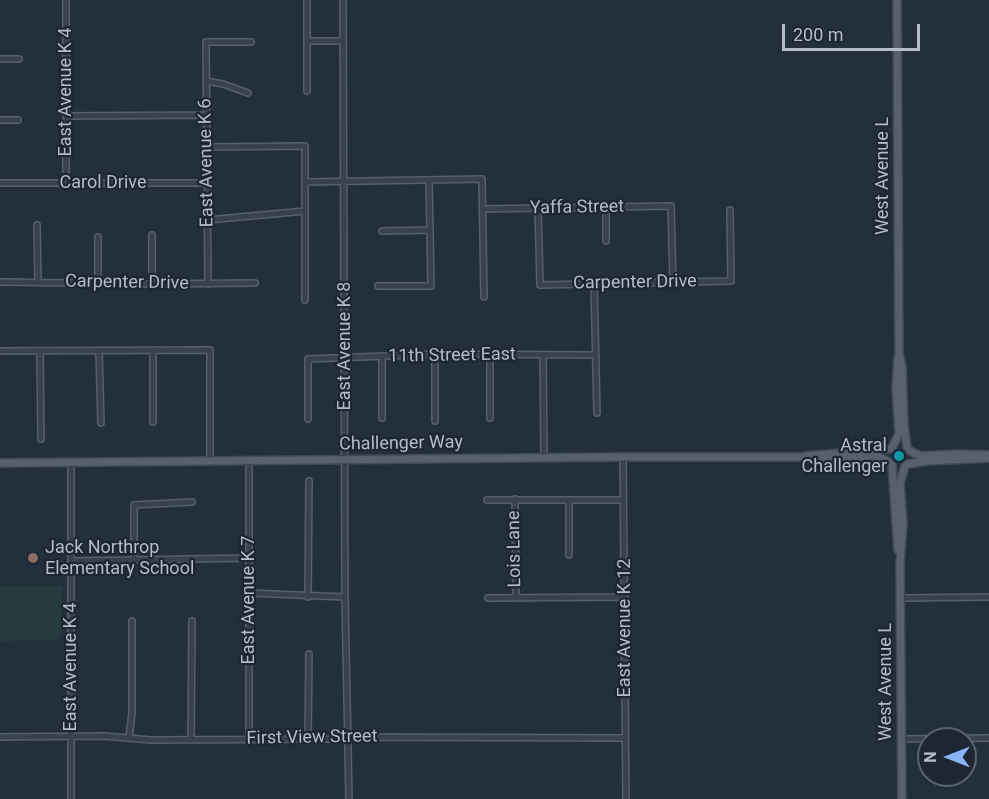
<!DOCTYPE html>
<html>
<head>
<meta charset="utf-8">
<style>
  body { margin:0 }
  #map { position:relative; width:989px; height:799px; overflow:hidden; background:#242f3e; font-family:Roboto,sans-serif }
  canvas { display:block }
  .north { position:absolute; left:917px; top:727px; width:60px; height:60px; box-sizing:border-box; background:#1d2633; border:2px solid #59626f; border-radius:50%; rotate:270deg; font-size:16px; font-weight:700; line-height:24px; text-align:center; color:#b4bcc9 }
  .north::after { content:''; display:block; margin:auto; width:21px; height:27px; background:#8ab4f8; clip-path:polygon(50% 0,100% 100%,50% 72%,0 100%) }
  .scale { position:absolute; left:782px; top:24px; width:138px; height:27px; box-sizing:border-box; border:3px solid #b4bcc9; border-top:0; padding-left:8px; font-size:18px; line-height:21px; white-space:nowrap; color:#b4bcc9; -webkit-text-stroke:4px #1d2633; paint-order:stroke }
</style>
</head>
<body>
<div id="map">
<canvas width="989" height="799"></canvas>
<div class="north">N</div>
<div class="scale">200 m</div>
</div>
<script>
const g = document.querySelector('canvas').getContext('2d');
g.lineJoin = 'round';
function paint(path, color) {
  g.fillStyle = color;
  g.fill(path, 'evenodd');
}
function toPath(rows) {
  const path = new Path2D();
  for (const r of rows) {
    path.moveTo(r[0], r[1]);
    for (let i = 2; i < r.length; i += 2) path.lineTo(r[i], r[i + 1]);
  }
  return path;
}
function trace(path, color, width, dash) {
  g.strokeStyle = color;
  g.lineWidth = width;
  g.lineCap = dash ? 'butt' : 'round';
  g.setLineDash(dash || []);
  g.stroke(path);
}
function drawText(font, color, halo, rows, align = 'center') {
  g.font = font + ' Roboto,sans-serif';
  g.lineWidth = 4.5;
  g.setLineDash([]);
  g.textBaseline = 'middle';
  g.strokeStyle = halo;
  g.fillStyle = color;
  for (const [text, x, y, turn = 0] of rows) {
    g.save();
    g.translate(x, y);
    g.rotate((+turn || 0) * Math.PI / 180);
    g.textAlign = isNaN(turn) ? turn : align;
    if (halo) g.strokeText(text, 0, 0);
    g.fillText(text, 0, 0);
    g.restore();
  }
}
paint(toPath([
  [0,586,62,586,62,632,56,640,0,641]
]), '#263c3f');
const minor = toPath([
  [307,0,307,91],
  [343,0,345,597,349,799],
  [307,41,343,41],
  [0,59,19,59],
  [206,81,223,84,248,93],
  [66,116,206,115],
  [0,120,18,120],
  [206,147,305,146,305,300],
  [305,182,482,179,484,297],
  [0,183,207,183],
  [66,184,66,0],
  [606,207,606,241],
  [538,208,540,285,731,281,730,210],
  [482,209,671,206,673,282],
  [208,220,305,211],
  [37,225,38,282],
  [382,231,430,230],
  [152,235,152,284],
  [98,237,98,282],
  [0,282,152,284,255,283],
  [208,284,206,42,251,42],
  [594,284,597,413],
  [378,286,431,286,429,180],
  [0,351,210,350,210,462],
  [40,351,41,439],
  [99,351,101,423],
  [490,355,490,418],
  [543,355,544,458],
  [382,357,382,418],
  [308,419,308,359,435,354,596,355],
  [435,421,435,354],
  [153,422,153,350],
  [623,457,626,799],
  [249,462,249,739],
  [71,463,71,799],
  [515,499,516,598],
  [487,500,623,500],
  [569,500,569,555],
  [134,560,134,505,192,502],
  [71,561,249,558],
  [249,593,345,597],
  [308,597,309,481],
  [488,598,625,597],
  [901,598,989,597],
  [0,737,104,736,151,740,340,739,357,737,625,738],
  [129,737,132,713,132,621],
  [308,739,309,654],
  [901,739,989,738],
  [191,740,192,621]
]);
const major = toPath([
  [897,0,899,353,902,367,904,425,907,447],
  [893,446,899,434,896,389,898,358],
  [910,451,921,456,957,454,989,455],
  [806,456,890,449],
  [0,463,623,457,803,457,821,459,872,456,879,457,889,462],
  [908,464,927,461,989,458],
  [892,465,898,550],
  [902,799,900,564,903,523,900,483,905,466]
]);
trace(minor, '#565f6c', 8);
trace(major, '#414a57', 10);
trace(minor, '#38414e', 5);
trace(major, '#56606e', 7);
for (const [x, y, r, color] of [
  [899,456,6,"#0f9aa8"],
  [33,558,6,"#8d6e63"]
]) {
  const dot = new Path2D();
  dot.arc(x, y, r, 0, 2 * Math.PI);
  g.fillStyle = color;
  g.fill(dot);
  trace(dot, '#1d2633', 2);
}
drawText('18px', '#b4bcc9', '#1d2633', [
  ["East Avenue K 4",66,92,-90],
  ["East Avenue K 6",207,163,-91],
  ["West Avenue L",883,176,-90],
  ["Carol Drive",103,183],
  ["Yaffa Street",577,208,-1],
  ["Carpenter Drive",127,283,1],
  ["Carpenter Drive",635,283,-1],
  ["East Avenue K 8",345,346,-90],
  ["11th Street East",452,356,-1],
  ["Challenger Way",401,444,-1],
  ["Lois Lane",515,549,-91],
  ["East Avenue K 7",249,600,-90],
  ["East Avenue K 12",625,628,-90],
  ["East Avenue K 4",71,667,-90],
  ["West Avenue L",886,682,-90],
  ["First View Street",312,738,-1]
]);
drawText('18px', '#b4bcc9', '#1d2633', [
  ["Astral",887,446],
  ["Challenger",887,467],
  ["Jack Northrop",45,548,"left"],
  ["Elementary School",45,569,"left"]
], 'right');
</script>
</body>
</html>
